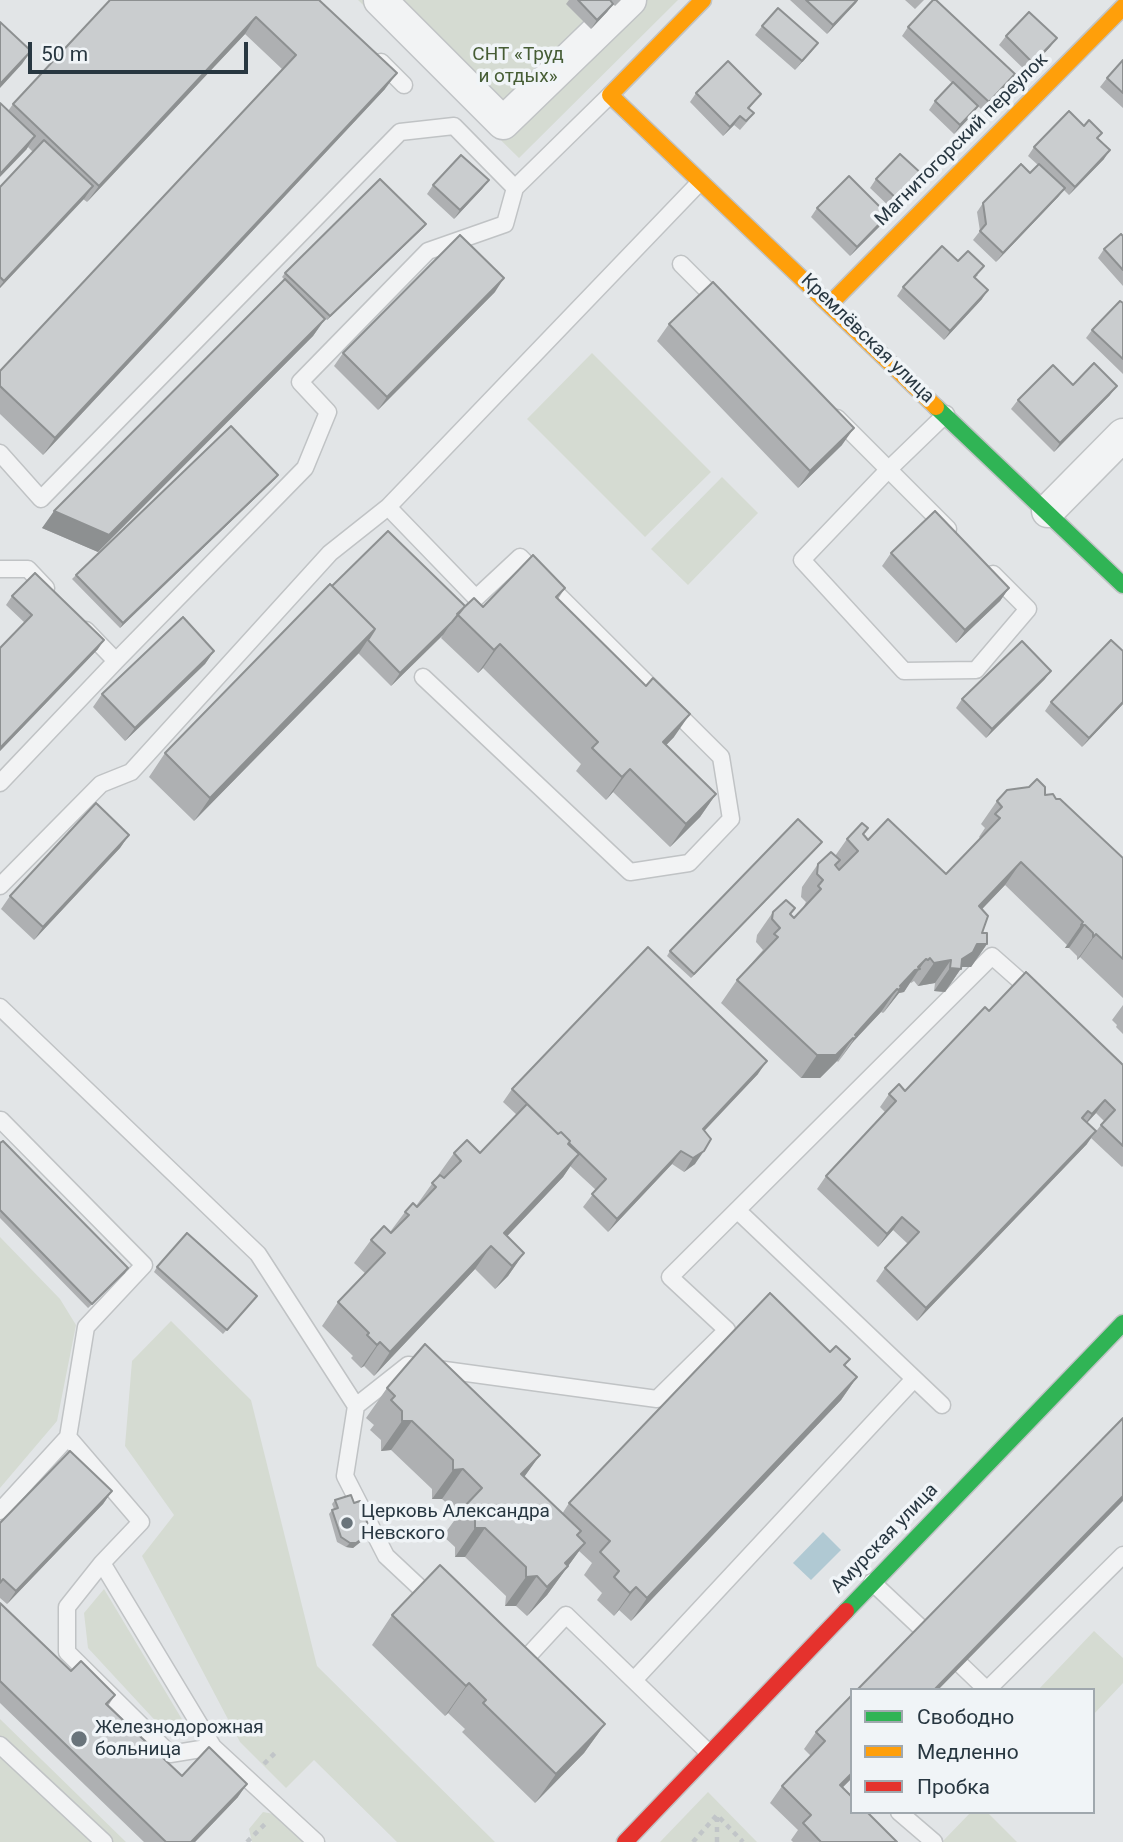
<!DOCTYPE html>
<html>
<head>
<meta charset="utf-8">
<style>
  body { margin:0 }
  #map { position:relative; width:1123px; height:1842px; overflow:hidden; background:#e2e5e7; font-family:Roboto,sans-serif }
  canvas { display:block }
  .legend { position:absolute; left:850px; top:1688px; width:245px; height:126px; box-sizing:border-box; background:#f0f4f7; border:2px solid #a0a8ae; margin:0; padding:9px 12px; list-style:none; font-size:21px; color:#283741 }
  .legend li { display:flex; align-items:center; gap:14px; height:35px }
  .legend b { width:35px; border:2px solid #a0a8ae }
  .scale { position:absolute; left:28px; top:42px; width:220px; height:32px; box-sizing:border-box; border:4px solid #283741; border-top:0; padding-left:9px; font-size:21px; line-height:24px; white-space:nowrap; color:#283741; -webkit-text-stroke:5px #f0f4f7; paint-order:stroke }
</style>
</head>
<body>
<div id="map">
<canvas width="1123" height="1842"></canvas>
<ul class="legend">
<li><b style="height:9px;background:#30b455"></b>Свободно</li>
<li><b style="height:9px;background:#ff9f0a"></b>Медленно</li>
<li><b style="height:9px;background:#e5322d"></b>Пробка</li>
</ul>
<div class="scale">50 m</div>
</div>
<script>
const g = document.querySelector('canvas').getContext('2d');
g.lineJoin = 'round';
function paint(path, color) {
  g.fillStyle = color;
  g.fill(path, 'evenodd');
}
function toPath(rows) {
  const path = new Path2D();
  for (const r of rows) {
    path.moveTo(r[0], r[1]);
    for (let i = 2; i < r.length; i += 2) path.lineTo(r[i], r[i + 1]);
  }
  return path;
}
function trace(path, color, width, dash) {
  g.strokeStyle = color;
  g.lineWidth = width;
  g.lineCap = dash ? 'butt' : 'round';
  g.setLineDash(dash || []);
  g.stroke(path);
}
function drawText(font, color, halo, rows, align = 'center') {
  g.font = font + ' Roboto,sans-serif';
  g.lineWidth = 7;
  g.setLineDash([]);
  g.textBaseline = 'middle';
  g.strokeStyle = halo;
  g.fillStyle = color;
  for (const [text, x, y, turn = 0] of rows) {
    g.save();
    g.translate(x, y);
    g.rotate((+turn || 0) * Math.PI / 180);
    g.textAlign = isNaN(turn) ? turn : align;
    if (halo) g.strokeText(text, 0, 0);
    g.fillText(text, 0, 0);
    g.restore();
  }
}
paint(toPath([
  [358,0,678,0,519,158],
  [592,353,711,472,645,537,527,419],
  [722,477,758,513,688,585,651,549],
  [0,1237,60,1299,76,1325,57,1421,0,1488],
  [171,1321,251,1400,317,1666,495,1842,397,1842,314,1760,286,1788,240,1742,142,1556,174,1515,125,1446,132,1361],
  [104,1589,186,1726,163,1729,88,1648,84,1613],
  [1094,1631,1123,1658,1123,1683,1093,1715,1093,1690,1038,1690],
  [0,1719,126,1842,0,1842],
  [708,1792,757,1842,660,1842],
  [263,1812,279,1815,307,1842,252,1842,249,1829],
  [971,1812,987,1812,1017,1842,944,1842,943,1841]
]), '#d5dbd2');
paint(toPath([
  [823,1532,841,1550,811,1580,793,1563]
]), '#b0c9d3');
const lane = toPath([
  [381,62,404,85],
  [681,264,719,302],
  [946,414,888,470,802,560,904,671,976,670,1028,609,993,574],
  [837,418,948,529],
  [0,453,41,499,400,132,454,126,515,188,610,95],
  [388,507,476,598,520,557,721,757,731,819,689,863,630,872,423,677],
  [0,569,28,569,46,588],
  [86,630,116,661],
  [0,783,116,661,305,468,328,412,300,382,428,251,505,224,515,188],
  [0,886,101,784,131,772,330,553,388,507,700,182],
  [0,1007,258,1254,356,1406,408,1365,657,1399,727,1330,670,1277,992,956,1035,994],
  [737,1210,942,1405],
  [356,1406,345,1476,386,1556,433,1600],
  [68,1437,141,1522,102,1563,213,1747,170,1754,67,1652,67,1607,102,1563],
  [0,1511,68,1437,86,1327,144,1265,1,1120],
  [872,1582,921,1628],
  [962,1666,987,1690],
  [518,1667,566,1615,709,1753],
  [634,1680,914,1379],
  [987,1690,1123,1555],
  [0,1745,104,1842],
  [213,1747,316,1842],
  [899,1812,934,1842]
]);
const street = toPath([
  [380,0,503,123,630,0],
  [1048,511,1123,435]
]);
const fast = toPath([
  [936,407,1123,585],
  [846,1611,1123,1323]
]);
const slow = toPath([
  [703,0,610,95,936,407],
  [830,304,1123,7]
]);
const jam = toPath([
  [625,1842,846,1611]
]);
trace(lane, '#c0c3c5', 19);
trace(street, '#c0c3c5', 35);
trace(fast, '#c0c3c5', 19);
trace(slow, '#c0c3c5', 19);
trace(jam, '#c0c3c5', 19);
trace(toPath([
  [264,1764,277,1751],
  [247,1842,265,1824],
  [693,1842,717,1815,743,1842],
  [717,1842,717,1816]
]), '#c1c5c8', 4.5, [5, 5]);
trace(lane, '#f2f3f4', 16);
trace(street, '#f2f3f4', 32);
trace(fast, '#30b455', 16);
trace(slow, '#ff9f0a', 16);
trace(jam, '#e5322d', 16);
paint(toPath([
  [110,0,319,0,385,89,43,455,0,414,0,371,282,69,245,34,87,202,83,199,0,288,0,187,33,152,28,147,26,150,8,111,13,104],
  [569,0,621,0,615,6,613,4,607,12,591,29,566,4],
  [790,0,858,0,827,34],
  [905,0,924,0,915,9],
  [762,26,818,43,795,70,755,35],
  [908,27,1009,83,983,111,978,106,972,115,954,134,929,110,935,101,952,83,902,36],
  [1006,36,1057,38,1050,47,1027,72,999,45],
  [1123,60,1123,108,1100,87,1107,78],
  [696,93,761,94,749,109,754,113,747,122,740,130,734,125,723,136,690,102],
  [1098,139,1104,159,1069,195,1064,190,1058,197,996,262,973,240,980,231,977,212,983,203,1030,173,1038,165,1028,156,1034,147],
  [876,179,918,185,894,211,870,188],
  [489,180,482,189,454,219,427,194,433,185],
  [817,208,882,224,850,256,811,217],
  [426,224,423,228,327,320,304,298,325,319,313,336,98,552,42,528,285,280,282,277,285,273],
  [1123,236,1123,286,1098,258,1104,249],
  [958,261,978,275,975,278,982,299,944,340,897,296,903,287],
  [495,292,378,410,334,366,343,353],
  [1123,303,1123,374,1086,338,1092,330],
  [669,324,842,445,798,488,657,341],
  [1073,385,1110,395,1054,452,1011,409,1018,400],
  [278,475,275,479,120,628,72,579,76,575],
  [891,553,1009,588,1000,601,956,643,882,566],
  [332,586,465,606,483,607,565,588,558,599,674,737,666,745,716,794,700,817,670,847,613,792,606,800,576,771,581,764,483,668,478,673,441,638,443,635,391,686,358,653,194,821,149,777,165,753],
  [12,596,98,649,0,751,0,648,25,623,6,605],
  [214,651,205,664,125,741,93,707,102,694],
  [1045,679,986,738,956,708,962,699],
  [1051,702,1123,704,1082,747,1045,711],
  [1045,795,1056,799,1123,858,1123,998,1080,957,1077,960,1077,956,1069,948,1065,948,1067,945,1005,885,982,909,982,933,987,944,971,967,962,967,945,992,934,991,935,983,918,986,914,981,911,983,910,982,904,992,899,993,885,1011,883,1013,881,1012,856,1038,838,1062,837,1061,820,1078,801,1078,721,1003,737,980,763,950,756,942,757,935,773,912,795,908,790,914,794,918,802,910,806,902,801,897,802,887,818,864,835,856,847,839,864,835,868,840,946,874,980,838,979,837,985,828,981,824,997,801],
  [129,835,120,848,34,940,1,909,10,896],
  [819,846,691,978,667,956,670,951],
  [1123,1005,1123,1034,1116,1027,1117,1025,1112,1020],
  [989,1011,1123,1065,1123,1166,1122,1167,1091,1138,1104,1121,1096,1113,1087,1123,1087,1144,917,1321,876,1281,885,1268,908,1244,893,1230,878,1247,817,1189,826,1176,885,1112,880,1107,889,1094,905,1091],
  [758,1074,704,1130,695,1164,684,1172,672,1164,608,1232,583,1207,596,1190,570,1166,563,1177,507,1236,524,1253,508,1276,495,1289,475,1269,374,1376,364,1366,361,1368,351,1358,353,1356,322,1326,338,1302,366,1274,354,1263,371,1240,390,1232,405,1212,416,1206,454,1153,480,1153,517,1115,503,1102,512,1089],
  [0,1143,125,1273,88,1308,0,1218],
  [157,1267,253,1300,223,1334,154,1272],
  [830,1352,850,1359,845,1366,857,1377,841,1400,631,1621,619,1610,614,1616,597,1600,602,1593,584,1575,592,1563,579,1551,547,1595,527,1616,516,1606,505,1606,506,1596,465,1557,455,1557,455,1547,443,1536,459,1514,442,1499,432,1499,432,1489,391,1450,381,1451,381,1440,370,1430,374,1425,366,1418,387,1388,540,1455,524,1477,562,1514,569,1503],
  [112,1491,103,1504,7,1604,0,1598,0,1523],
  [335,1500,363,1540,353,1548,346,1547,337,1542,329,1514,332,1510,334,1509,332,1504],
  [0,1603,71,1671,115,1695,108,1706,182,1776,238,1797,195,1842,144,1842,0,1703],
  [392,1615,605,1724,584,1753,535,1803,462,1732,465,1729,448,1713,445,1716,372,1645],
  [852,1695,852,1778,842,1788,897,1842,793,1842,791,1840,798,1830,770,1803,782,1786,811,1756,804,1749,816,1732]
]), '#aeb0b2');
paint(toPath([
  [857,0,858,0,856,3,827,34,833,25],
  [613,4,607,12,591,29,597,20],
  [256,17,245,34,87,202,99,186],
  [1057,38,1050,47,1027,72,1033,63],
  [818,43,811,52,795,70,802,61],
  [31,51,22,64,0,88,0,84],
  [397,73,385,89,43,455,55,438],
  [1015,74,1009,83,983,111,989,102],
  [978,106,972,115,954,134,960,125],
  [740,116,734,125,723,136,730,127],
  [35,136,26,150,0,177,0,174],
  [1110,150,1104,159,1069,195,1075,187],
  [924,176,918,185,894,211,900,202],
  [489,180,482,189,454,219,460,210],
  [93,186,84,199,0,288,0,286,4,281],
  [1065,188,1058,197,996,262,1003,253],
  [888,215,882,224,850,256,857,247],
  [426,224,423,228,327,320,330,316],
  [504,278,495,292,378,410,387,397],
  [988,290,982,299,944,340,950,331],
  [325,319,313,336,98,552,42,528,54,511],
  [1117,386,1110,395,1054,452,1060,443],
  [854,428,842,445,798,488,810,471],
  [278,475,275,479,120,628,123,623],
  [1009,588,1000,601,956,643,965,630],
  [452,622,443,635,391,686,400,673],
  [375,629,359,653,194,821,210,798],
  [104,640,98,649,0,751,0,748],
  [500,644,483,668,478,673,494,650],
  [214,651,205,664,125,741,135,728],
  [1051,671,1045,679,986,738,992,729],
  [1123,702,1123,704,1082,747,1089,738],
  [690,714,674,737,647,765,663,742],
  [630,769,613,792,606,800,622,777],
  [716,794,700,817,670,847,686,824],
  [129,835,120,848,34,940,43,927],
  [822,842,819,846,691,978,694,974],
  [1021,862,1005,885,963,929,979,906],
  [1081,925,1085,925,1069,948,1065,948],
  [1096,934,1080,957,1077,960,1093,937],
  [977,944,987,944,971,967,962,967,945,992,934,991,950,968,962,959],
  [926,959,904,992,899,993,883,1013,899,990,900,986],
  [951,960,935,983,918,986,934,963],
  [897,989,881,1012,852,1043,838,1062,854,1039,853,1038],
  [853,1038,837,1061,820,1078,801,1078,817,1055],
  [767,1061,758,1074,694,1142,703,1129],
  [1105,1100,1096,1113,1083,1127,1092,1114],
  [1096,1131,1087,1144,917,1321,926,1308],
  [681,1151,672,1164,608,1232,617,1219],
  [704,1151,695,1164,684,1172,693,1158],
  [579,1154,563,1177,495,1249,504,1233],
  [902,1217,893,1230,878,1247,887,1234],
  [491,1246,475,1269,374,1376,390,1352],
  [524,1253,508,1276,495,1289,512,1266],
  [128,1268,125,1273,88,1308],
  [380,1342,364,1366,361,1368,377,1345],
  [857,1377,841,1400,631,1621,647,1598],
  [402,1421,412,1421,391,1450,381,1451],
  [540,1455,519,1484,521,1474],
  [463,1469,442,1499,432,1499,453,1470],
  [112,1491,103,1504,7,1604,16,1591],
  [1123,1496,1123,1501,938,1690,934,1690],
  [475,1528,485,1528,465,1557,455,1557],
  [366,1536,363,1540,353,1548,346,1547,350,1543],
  [585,1543,547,1595,527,1616,565,1563],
  [537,1576,516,1606,505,1606,526,1577],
  [636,1587,619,1610,614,1616,630,1593],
  [469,1683,448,1713,445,1716,466,1686],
  [605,1724,584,1753,535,1803,556,1774],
  [852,1773,852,1778,828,1802,840,1785],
  [247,1784,238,1797,195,1842,191,1842]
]), '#8d9091');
const building = toPath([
  [110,0,319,0,397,73,55,438,0,386,0,371,296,55,256,17,99,186,13,104,110,0],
  [578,0,610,0,613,4,597,20,578,0],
  [806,0,857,0,833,25,806,0],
  [933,0,936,0,1015,74,989,102,908,27,933,0],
  [778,8,818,43,802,61,762,26,778,8],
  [1029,12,1057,38,1033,63,1006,36,1029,12],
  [0,22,31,51,0,84,0,22],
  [1123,60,1123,93,1107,78,1123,60],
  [728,61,761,94,748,108,754,113,746,121,740,116,730,127,696,93,728,61],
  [953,82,978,106,960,125,935,101,953,82],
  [0,103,35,136,0,174,0,103],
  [1069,111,1084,126,1089,120,1102,133,1097,138,1110,150,1075,187,1034,147,1069,111],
  [44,140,93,186,4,281,0,277,0,187,44,140],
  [900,154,924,176,900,202,876,179,900,154],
  [461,155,489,180,460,210,433,185,461,155],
  [1021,164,1030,173,1039,164,1065,188,1003,253,980,231,986,224,983,203,1021,164],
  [849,176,888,215,857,247,817,208,849,176],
  [380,179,426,224,330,316,285,273,380,179],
  [1121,234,1123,236,1123,270,1104,249,1121,234],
  [460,235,504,278,387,397,343,353,460,235],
  [942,246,958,261,968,251,984,266,974,277,988,290,950,331,903,287,942,246],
  [285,279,325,319,109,535,54,511,285,279],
  [713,282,854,428,810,471,669,324,713,282],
  [1120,301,1123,303,1123,359,1092,330,1120,301],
  [1094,363,1117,386,1060,443,1018,400,1053,365,1073,385,1094,363],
  [231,426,278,475,123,623,76,575,231,426],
  [935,511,1009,588,965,630,891,553,935,511],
  [388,531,465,606,452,622,400,673,368,640,375,629,332,586,388,531],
  [533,555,565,588,556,597,646,686,653,678,690,714,663,742,716,794,686,824,630,769,622,777,592,748,598,742,500,644,494,650,457,614,474,598,483,607,533,555],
  [35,573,104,640,0,748,0,648,32,615,12,596,35,573],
  [330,584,375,629,210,798,165,753,330,584],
  [183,617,214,651,135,728,102,694,183,617],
  [1111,640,1123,651,1123,702,1089,738,1051,702,1111,640],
  [1022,641,1051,671,992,729,962,699,1022,641],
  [1037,779,1045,787,1045,795,1053,794,1056,799,1060,799,1123,858,1123,959,1096,934,1093,937,1093,933,1085,925,1081,925,1083,922,1021,862,979,906,988,916,982,933,987,933,987,944,977,944,973,952,962,959,961,969,950,968,951,960,934,963,930,958,928,960,926,959,918,967,920,969,915,970,900,986,901,987,899,990,897,989,873,1015,855,1035,857,1036,854,1039,853,1038,836,1055,817,1055,737,980,778,937,774,934,780,928,772,919,773,912,786,900,795,908,790,914,794,918,821,889,818,886,823,880,817,874,818,864,831,852,840,860,835,865,839,870,858,851,847,839,862,823,868,828,863,834,868,840,888,819,946,874,1000,818,995,814,1002,807,997,801,1007,790,1029,787,1037,779],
  [96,803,129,835,43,927,10,896,96,803],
  [798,819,822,842,694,974,670,951,798,819],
  [648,947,767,1061,703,1129,711,1139,704,1151,693,1158,681,1151,617,1219,592,1194,606,1179,569,1143,570,1141,561,1132,558,1134,512,1089,648,947],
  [1026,972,1123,1065,1123,1146,1101,1125,1115,1110,1105,1100,1092,1114,1088,1111,1082,1118,1096,1131,926,1308,885,1268,919,1232,902,1217,887,1234,826,1176,896,1101,889,1094,899,1084,905,1091,985,1007,989,1011,1026,972],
  [527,1104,558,1134,561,1132,570,1141,568,1144,579,1154,504,1233,524,1253,512,1266,491,1246,390,1352,380,1342,377,1345,367,1335,369,1333,338,1302,385,1253,371,1240,384,1226,391,1233,409,1215,405,1212,413,1203,417,1207,436,1187,432,1183,440,1175,444,1178,461,1161,454,1153,467,1140,480,1153,527,1104],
  [3,1141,128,1268,92,1304,0,1210,0,1143,3,1141],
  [187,1233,257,1296,227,1330,157,1267,187,1233],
  [770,1293,830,1352,836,1346,850,1359,844,1365,857,1377,647,1598,636,1587,630,1593,614,1577,619,1571,600,1552,610,1541,569,1503,770,1293],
  [425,1344,540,1455,521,1474,581,1531,577,1535,585,1543,565,1563,568,1566,547,1587,537,1576,526,1577,526,1567,485,1528,475,1528,475,1518,464,1507,482,1488,463,1469,453,1470,453,1460,412,1421,402,1421,402,1411,391,1400,395,1396,387,1388,425,1344],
  [1123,1418,1123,1496,934,1690,857,1690,1123,1418],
  [70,1451,112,1491,16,1591,3,1579,0,1583,0,1523,70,1451],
  [351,1495,354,1503,360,1501,369,1528,366,1536,356,1543,350,1543,341,1537,332,1510,338,1508,335,1500,351,1495],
  [440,1565,605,1724,556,1774,483,1703,486,1700,469,1683,466,1686,392,1615,440,1565],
  [0,1603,71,1671,81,1661,115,1695,106,1704,182,1776,209,1747,247,1784,191,1842,166,1842,0,1681,0,1603],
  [852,1695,852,1773,840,1785,852,1797,852,1812,867,1812,897,1842,821,1842,803,1823,811,1815,782,1786,825,1741,816,1732,852,1695]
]);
paint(building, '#cacdcf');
trace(building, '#8d9091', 2);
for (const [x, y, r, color] of [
  [347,1523,7,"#69747b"],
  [79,1739,9,"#69747b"]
]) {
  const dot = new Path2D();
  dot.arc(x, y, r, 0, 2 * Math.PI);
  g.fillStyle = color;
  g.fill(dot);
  trace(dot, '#f0f4f7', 2.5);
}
drawText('19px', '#465d35', '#f0f4f7', [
  ["СНТ «Труд",518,55],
  ["и отдых»",518,77]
]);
drawText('19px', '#283741', '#f0f4f7', [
  ["Магнитогорский переулок",962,140,-45],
  ["Кремлёвская улица",867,339,44],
  ["Амурская улица",885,1539,-46]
]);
drawText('19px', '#283741', '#f0f4f7', [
  ["Церковь Александра",361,1512],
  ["Невского",361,1534],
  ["Железнодорожная",95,1728],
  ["больница",95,1750]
], 'left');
</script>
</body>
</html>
